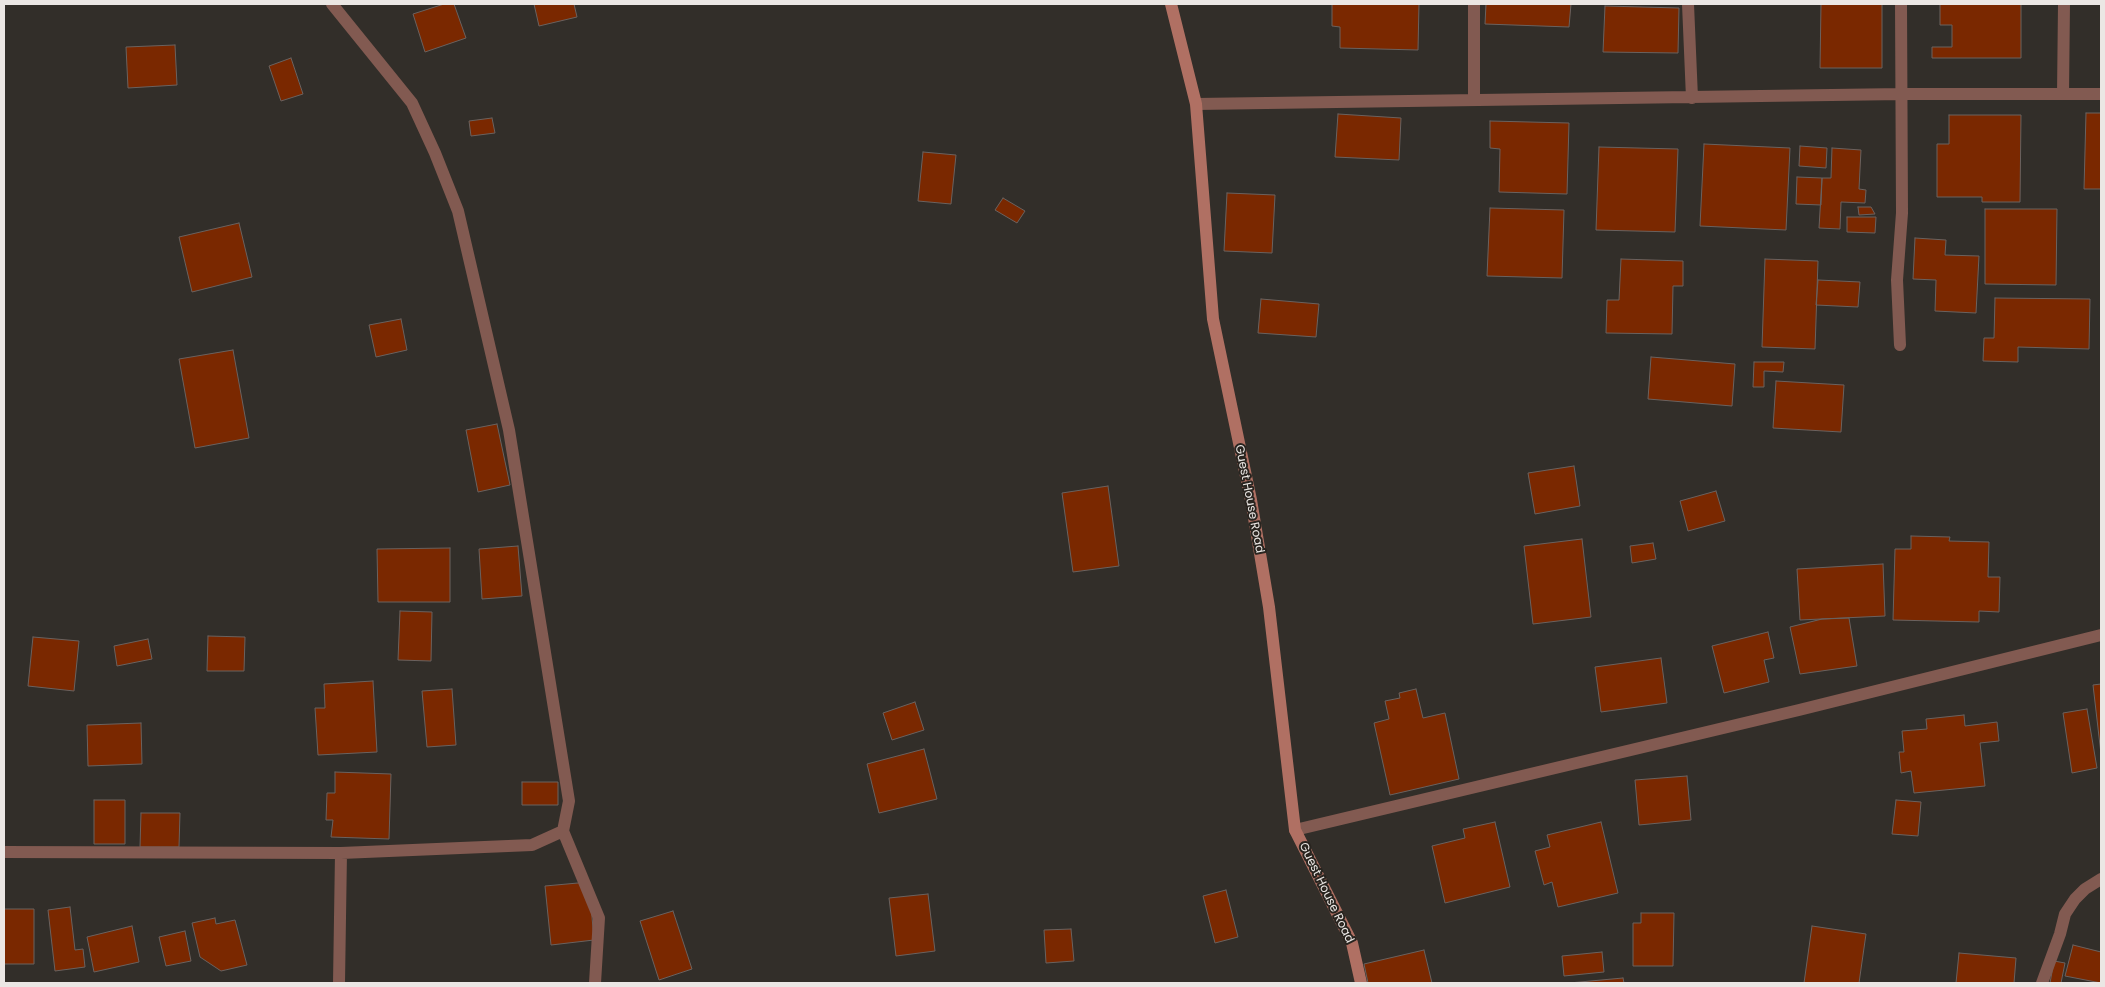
<!DOCTYPE html>
<html>
<head>
<meta charset="utf-8">
<style>
  body { margin:0 }
  #map { position:relative; width:2105px; height:987px; overflow:hidden; background:#322e29; font-family:Poppins,sans-serif }
  canvas { display:block }
  .frame { position:absolute; inset:0; border:5px solid #ebe7e4; pointer-events:none }
</style>
</head>
<body>
<div id="map">
<canvas width="2105" height="987"></canvas>
<div class="frame"></div>
</div>
<script>
const g = document.querySelector('canvas').getContext('2d');
g.lineJoin = 'round';
function paint(path, color) {
  g.fillStyle = color;
  g.fill(path, 'evenodd');
}
function toPath(rows) {
  const path = new Path2D();
  for (const r of rows) {
    path.moveTo(r[0], r[1]);
    for (let i = 2; i < r.length; i += 2) path.lineTo(r[i], r[i + 1]);
  }
  return path;
}
function trace(path, color, width, dash) {
  g.strokeStyle = color;
  g.lineWidth = width;
  g.lineCap = dash ? 'butt' : 'round';
  g.setLineDash(dash || []);
  g.stroke(path);
}
function drawText(font, color, halo, rows, align = 'center') {
  g.font = font + ' Poppins,sans-serif';
  g.lineWidth = 4;
  g.setLineDash([]);
  g.textBaseline = 'middle';
  g.strokeStyle = halo;
  g.fillStyle = color;
  for (const [text, x, y, turn = 0] of rows) {
    g.save();
    g.translate(x, y);
    g.rotate((+turn || 0) * Math.PI / 180);
    g.textAlign = isNaN(turn) ? turn : align;
    if (halo) g.strokeText(text, 0, 0);
    g.fillText(text, 0, 0);
    g.restore();
  }
}
const building = toPath([
  [444,4,454,4,466,38,425,52,413,14,444,4],
  [534,4,574,4,577,17,539,26,534,4],
  [1332,4,1419,4,1418,50,1340,48,1340,27,1332,26,1332,4],
  [1486,4,1571,4,1569,27,1485,24,1486,4],
  [1821,4,1882,4,1882,68,1820,68,1821,4],
  [1940,4,2021,4,2021,58,1932,58,1932,47,1952,47,1952,25,1940,25,1940,4],
  [1605,6,1679,8,1678,53,1603,52,1605,6],
  [175,45,177,85,128,88,126,47,175,45],
  [291,58,303,94,281,101,269,66,291,58],
  [2086,113,2101,113,2101,189,2084,189,2086,113],
  [1338,114,1401,118,1399,160,1335,157,1338,114],
  [1949,115,2021,115,2020,202,1982,202,1982,197,1937,197,1937,144,1949,144,1949,115],
  [492,118,495,133,471,136,469,121,492,118],
  [1490,121,1569,123,1567,194,1499,192,1500,149,1490,148,1490,121],
  [1704,144,1790,148,1786,230,1700,226,1704,144],
  [1800,146,1827,148,1826,168,1799,166,1800,146],
  [1599,147,1678,149,1675,232,1596,230,1599,147],
  [1832,148,1861,150,1859,189,1866,190,1865,203,1841,202,1840,229,1819,228,1822,178,1831,178,1832,148],
  [923,152,956,155,951,204,918,201,923,152],
  [1797,177,1822,178,1821,205,1796,204,1797,177],
  [1227,193,1275,195,1272,253,1224,251,1227,193],
  [1003,198,1025,211,1017,223,995,210,1003,198],
  [1858,207,1871,207,1875,214,1859,215,1858,207],
  [1490,208,1564,210,1562,278,1487,276,1490,208],
  [1985,209,2057,209,2056,285,1985,284,1985,209],
  [1847,217,1876,217,1875,233,1847,232,1847,217],
  [239,223,252,277,192,292,179,237,239,223],
  [1915,238,1946,240,1945,255,1979,256,1976,313,1935,311,1936,280,1913,279,1915,238],
  [1621,259,1683,261,1683,286,1673,286,1672,334,1606,333,1607,300,1619,300,1621,259],
  [1765,259,1818,261,1815,349,1762,347,1765,259],
  [1818,280,1860,282,1858,307,1816,305,1818,280],
  [1995,298,2090,299,2089,349,2018,347,2018,362,1983,361,1984,338,1994,338,1995,298],
  [1261,299,1319,304,1316,337,1258,333,1261,299],
  [401,319,407,350,376,357,369,325,401,319],
  [233,350,249,438,195,448,179,359,233,350],
  [1651,357,1735,364,1732,406,1648,399,1651,357],
  [1754,362,1784,362,1783,372,1764,371,1764,387,1753,387,1754,362],
  [1776,381,1844,385,1841,432,1773,428,1776,381],
  [497,424,510,485,478,492,466,430,497,424],
  [1574,466,1580,506,1535,514,1528,473,1574,466],
  [1108,486,1119,566,1073,572,1062,493,1108,486],
  [1716,491,1725,521,1688,531,1680,501,1716,491],
  [1911,536,1950,537,1949,541,1989,542,1988,577,2000,577,1999,612,1979,611,1979,622,1893,620,1895,549,1911,549,1911,536],
  [1582,539,1591,617,1533,624,1524,546,1582,539],
  [1653,543,1656,559,1632,563,1630,546,1653,543],
  [518,546,522,596,482,599,479,549,518,546],
  [450,548,450,602,378,602,377,549,450,548],
  [1883,564,1885,616,1800,620,1797,569,1883,564],
  [400,611,432,612,431,661,398,660,400,611],
  [1849,618,1857,666,1800,674,1790,627,1822,619,1849,618],
  [1768,632,1774,658,1764,660,1769,682,1724,693,1712,646,1768,632],
  [208,636,245,637,244,671,207,671,208,636],
  [33,637,79,641,74,691,28,686,33,637],
  [148,639,152,659,117,666,114,646,148,639],
  [1661,658,1667,703,1601,712,1595,667,1661,658],
  [373,681,377,752,318,755,315,708,325,708,324,684,373,681],
  [2101,684,2101,754,2093,685,2101,684],
  [452,689,456,745,427,747,422,691,452,689],
  [1416,689,1423,718,1445,713,1459,779,1390,795,1374,723,1389,719,1385,701,1400,698,1399,693,1416,689],
  [915,702,924,730,892,740,883,713,915,702],
  [2087,709,2097,768,2072,773,2063,713,2087,709],
  [1964,715,1965,726,1997,722,1999,741,1980,743,1985,786,1914,793,1911,771,1901,773,1899,752,1904,752,1902,731,1927,729,1926,719,1964,715],
  [141,723,142,764,88,766,87,725,141,723],
  [924,749,937,799,879,813,867,764,924,749],
  [335,772,391,774,389,839,331,837,333,820,326,820,327,793,335,793,335,772],
  [1687,776,1691,820,1639,825,1635,780,1687,776],
  [522,782,558,782,558,805,522,805,522,782],
  [94,800,125,800,125,844,94,844,94,800],
  [1896,800,1921,802,1918,836,1892,834,1896,800],
  [141,813,180,813,179,847,140,847,141,813],
  [1495,822,1510,887,1445,903,1432,846,1465,838,1463,829,1495,822],
  [1601,822,1618,893,1558,907,1552,882,1544,885,1535,851,1550,847,1547,835,1601,822],
  [589,882,594,940,551,945,545,886,589,882],
  [1226,890,1238,937,1215,943,1203,896,1226,890],
  [928,894,935,951,896,956,889,898,928,894],
  [70,907,75,950,83,949,85,967,55,971,48,910,70,907],
  [4,909,34,909,34,964,4,964,4,909],
  [673,911,692,969,659,980,640,921,673,911],
  [1641,913,1674,913,1673,966,1633,966,1633,923,1641,923,1641,913],
  [215,918,216,924,235,920,247,965,221,971,200,957,192,923,215,918],
  [132,926,139,962,94,972,87,937,132,926],
  [1812,926,1866,934,1859,983,1804,983,1812,926],
  [1071,929,1074,961,1046,963,1044,930,1071,929],
  [185,931,191,961,166,966,159,937,185,931],
  [2073,945,2101,952,2101,983,2065,976,2073,945],
  [1424,950,1432,983,1368,983,1364,964,1424,950],
  [1602,952,1604,972,1564,976,1562,956,1602,952],
  [1959,953,2016,958,2014,983,1956,983,1959,953],
  [2054,961,2065,963,2061,983,2050,983,2054,961],
  [1623,978,1624,983,1569,983,1623,978]
]);
paint(building, '#7a2800');
trace(building, '#6a625f', 1);
trace(toPath([
  [1688,4,1692,98],
  [2063,94,2064,4],
  [1474,99,1474,4],
  [1196,104,1902,94,2101,94],
  [1900,345,1897,280,1902,213,1901,4],
  [1295,830,1799,710,2101,635],
  [563,831,599,918,595,983],
  [4,852,341,853,532,845,563,831,569,801,509,430,458,211,435,153,412,103,332,4],
  [339,983,341,853],
  [2042,983,2060,934,2065,914,2075,899,2085,889,2101,879]
]), '#825a51', 12);
trace(toPath([
  [1171,4,1196,104,1213,319,1251,500,1269,607,1295,830,1352,943,1361,983]
]), '#b07063', 12);
drawText('12px', '#ebe7e4', '#28241f', [
  ["Guest House Road",1249,499,79],
  ["Guest House Road",1326,893,64]
]);
</script>
</body>
</html>
